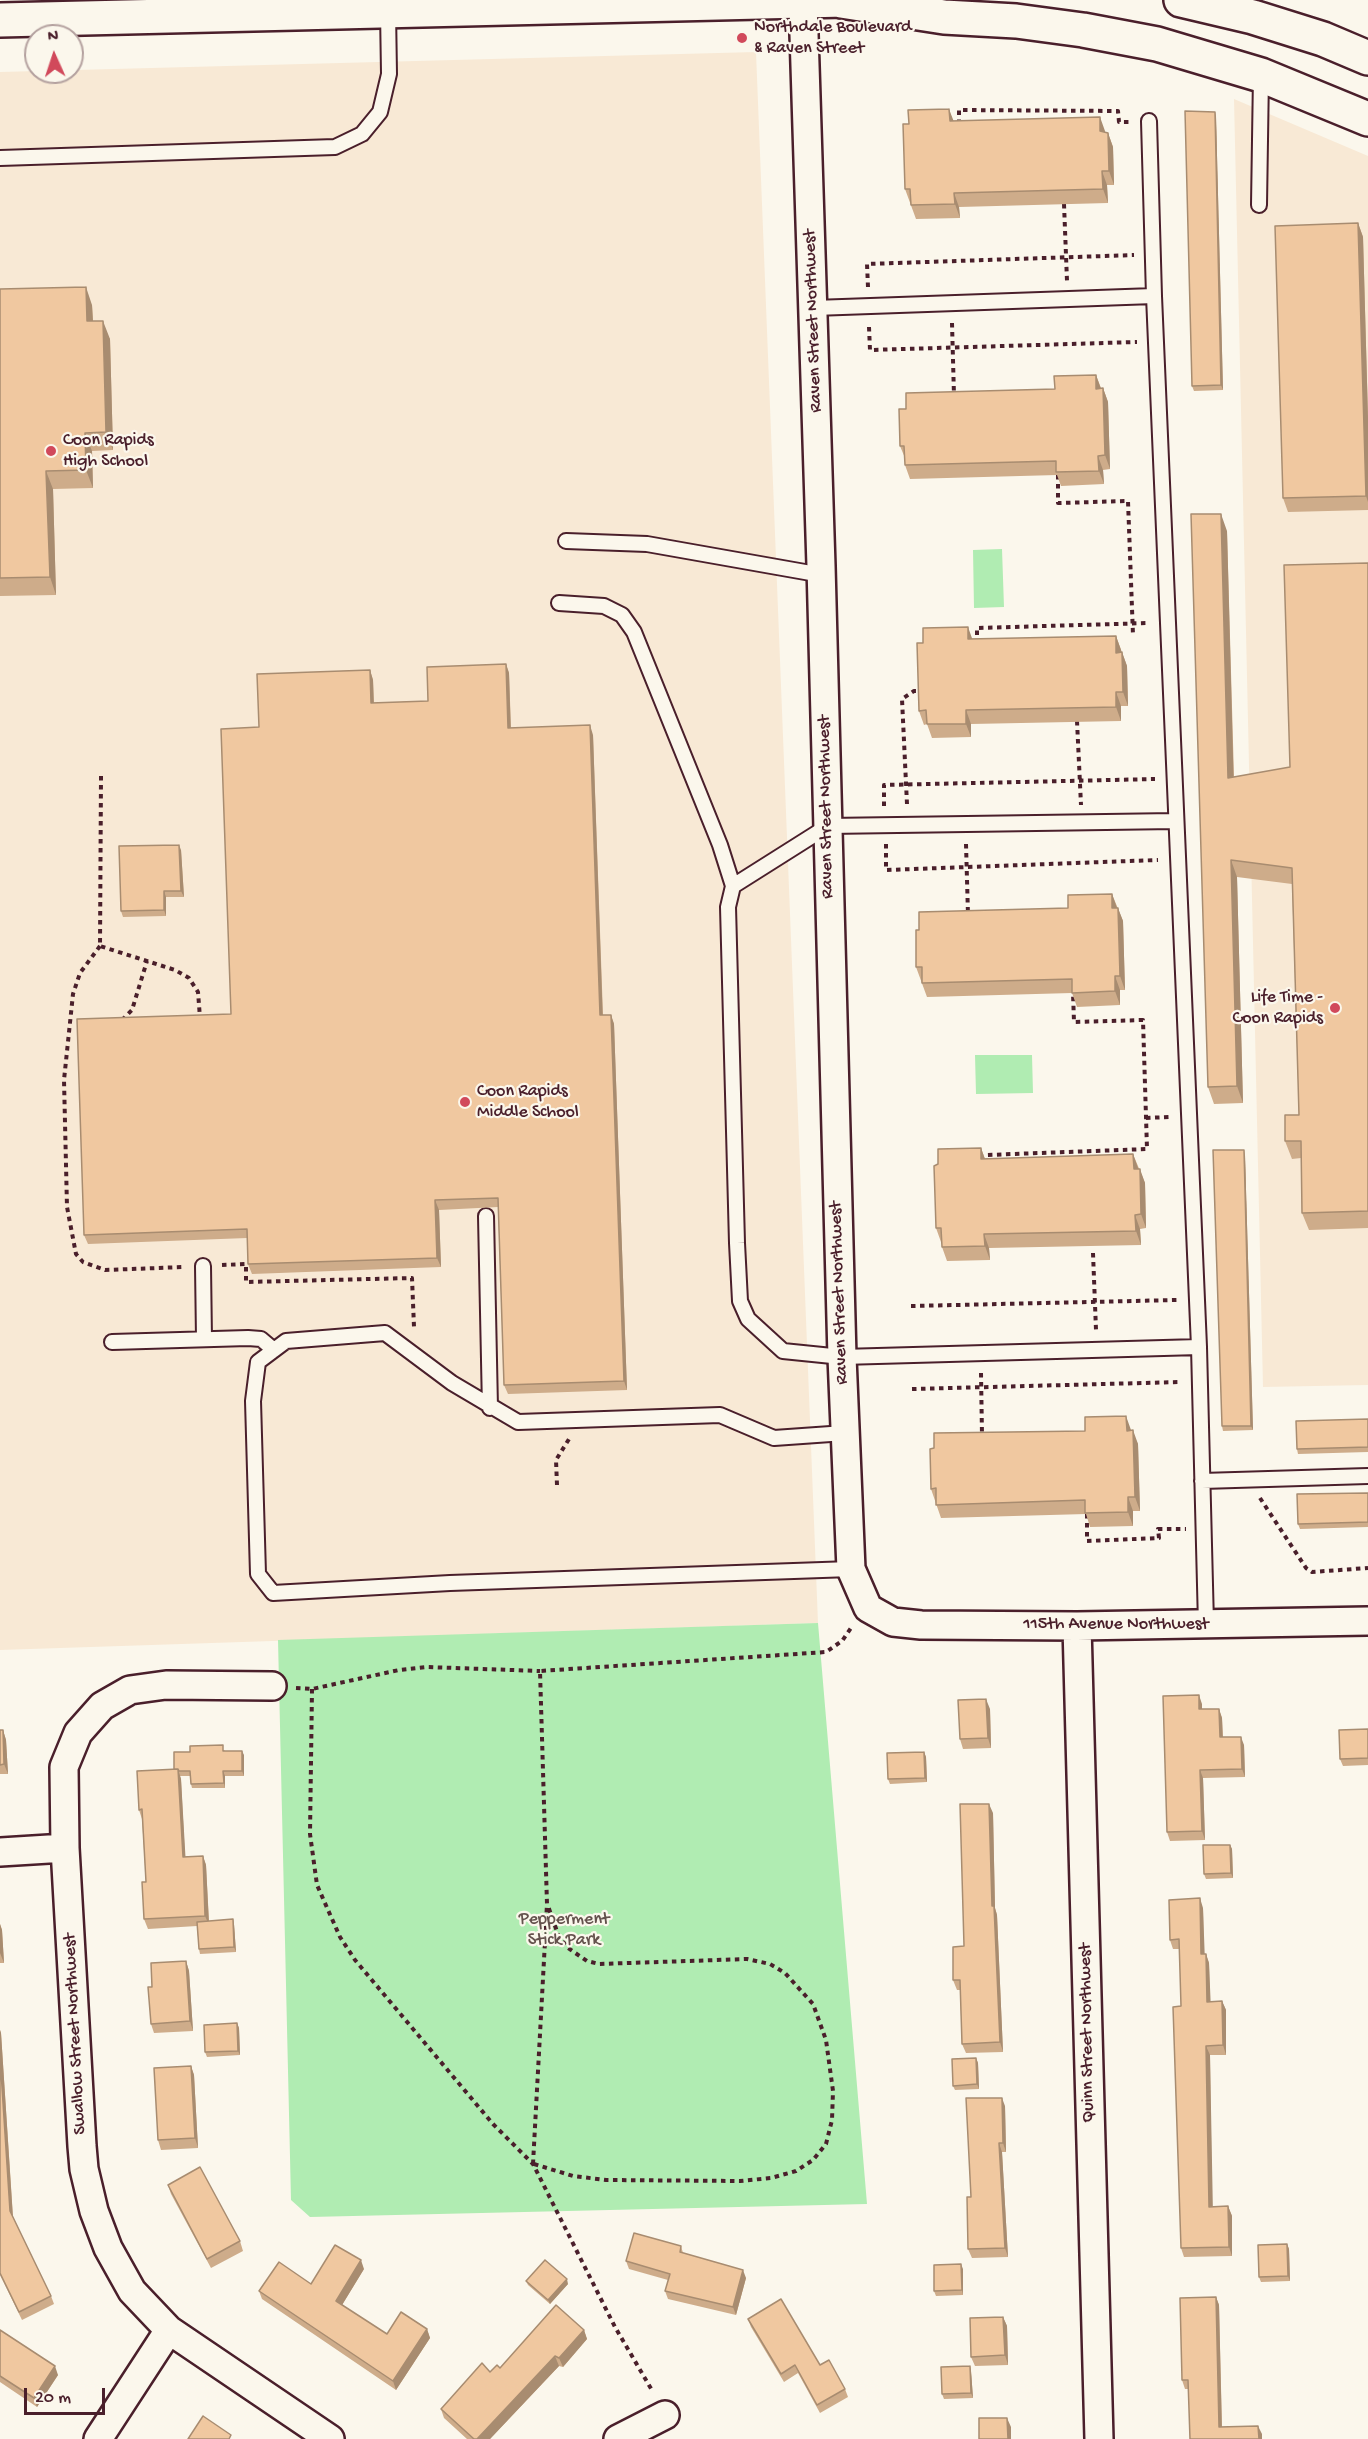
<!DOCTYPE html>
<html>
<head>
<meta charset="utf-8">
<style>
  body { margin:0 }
  #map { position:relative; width:1368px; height:2439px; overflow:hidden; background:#fbf7ec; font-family:"Gochi Hand",sans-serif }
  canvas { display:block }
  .north { position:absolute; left:24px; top:24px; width:60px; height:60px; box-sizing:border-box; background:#fbf7ec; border:2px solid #b4a19f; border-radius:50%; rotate:357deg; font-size:16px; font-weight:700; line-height:24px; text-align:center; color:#4a1f2b }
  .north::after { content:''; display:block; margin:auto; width:21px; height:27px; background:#d1495b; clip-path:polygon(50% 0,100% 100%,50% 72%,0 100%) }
  .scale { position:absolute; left:24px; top:2388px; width:81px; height:27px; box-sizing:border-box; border:3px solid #4a1f2b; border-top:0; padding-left:8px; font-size:18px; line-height:21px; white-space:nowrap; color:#4a1f2b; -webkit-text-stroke:4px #fbf7ec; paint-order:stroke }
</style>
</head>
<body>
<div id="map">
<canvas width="1368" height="2439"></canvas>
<div class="north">N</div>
<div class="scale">20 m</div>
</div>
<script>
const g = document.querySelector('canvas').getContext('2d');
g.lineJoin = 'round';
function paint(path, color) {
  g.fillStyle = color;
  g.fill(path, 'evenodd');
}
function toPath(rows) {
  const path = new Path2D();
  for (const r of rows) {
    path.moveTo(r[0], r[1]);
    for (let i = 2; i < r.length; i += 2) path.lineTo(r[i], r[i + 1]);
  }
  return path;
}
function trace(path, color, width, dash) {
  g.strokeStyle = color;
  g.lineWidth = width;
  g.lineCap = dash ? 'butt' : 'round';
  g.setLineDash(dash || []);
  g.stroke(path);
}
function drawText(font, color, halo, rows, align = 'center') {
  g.font = font + ' "Gochi Hand",sans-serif';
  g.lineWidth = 4.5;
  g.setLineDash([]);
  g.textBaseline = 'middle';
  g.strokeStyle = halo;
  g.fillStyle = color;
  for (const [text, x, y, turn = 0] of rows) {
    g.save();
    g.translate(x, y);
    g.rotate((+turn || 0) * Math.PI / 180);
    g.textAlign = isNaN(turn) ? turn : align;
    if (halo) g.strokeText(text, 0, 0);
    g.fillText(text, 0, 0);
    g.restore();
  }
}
paint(toPath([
  [756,52,818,1623,0,1650,0,72],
  [1234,99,1368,156,1368,1385,1263,1387]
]), '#f8e9d5');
paint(toPath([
  [1002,549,1004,607,974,608,973,550],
  [975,1055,1032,1055,1033,1093,976,1094],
  [818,1623,867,2204,310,2217,291,2200,278,1640]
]), '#b0ecb2');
const service = toPath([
  [1149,121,1154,296],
  [0,158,335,147,362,134,380,112,389,74,388,11],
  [1259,205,1261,75],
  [814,308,1154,296,1199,1347,1206,1624],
  [566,541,647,544,822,575],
  [559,603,604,606,622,615,634,632,720,845,733,886],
  [1175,821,828,826,733,886,728,907,737,1243,740,1301,748,1319,783,1351,842,1357,1199,1347],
  [486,1216,490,1408],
  [203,1266,204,1339],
  [112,1342,248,1338,261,1339,274,1350],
  [845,1433,774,1438,720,1415,518,1422,452,1383,385,1333,286,1341,258,1362,253,1401,258,1574,273,1593,450,1583,851,1569],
  [1202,1481,1368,1476]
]);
const minor = toPath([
  [803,3,821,566,842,1357,851,1569,868,1608,893,1622,921,1625,1077,1626,1368,1621],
  [1077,1626,1099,2439],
  [272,1686,166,1685,130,1690,102,1706,78,1733,64,1767,65,1848,82,2146,84,2169,94,2211,108,2248,132,2291,169,2330,330,2439],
  [0,1852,65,1848],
  [98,2439,169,2330],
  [618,2439,665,2415]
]);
const tertiary = toPath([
  [1181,0,1253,17,1323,39,1368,58],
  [841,1,944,17,1016,21,1083,30,1157,44,1261,75,1368,119],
  [0,20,845,0]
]);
trace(service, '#4a1f2b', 18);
trace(minor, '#4a1f2b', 32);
trace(tertiary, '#4a1f2b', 38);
trace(toPath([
  [959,124,959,110,1118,111,1119,122,1130,122],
  [1064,204,1067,281],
  [868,287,867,264,1134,255],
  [952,323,954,396],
  [869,327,870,350,1137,342],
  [1058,475,1058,503,1128,501,1133,635],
  [977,644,977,628,1149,623],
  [1077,721,1081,805],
  [101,776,100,946,175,970,189,978,198,992,200,1018],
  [907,804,902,699,914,691,922,691],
  [884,806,884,785,1155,779],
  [886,844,886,870,1158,860],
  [966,844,968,915],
  [100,946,80,973,73,994,64,1080,67,1207,76,1254,83,1262,105,1270,184,1267],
  [122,1020,132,1010,147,961],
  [1146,1118,1169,1117],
  [988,1163,987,1155,1147,1149,1143,1020,1074,1022,1073,993],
  [1093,1253,1096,1330],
  [222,1265,246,1264,246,1282,412,1278,414,1327],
  [911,1306,1177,1300],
  [981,1373,982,1435],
  [912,1389,1181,1382],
  [557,1485,556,1460,569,1439],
  [1260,1498,1306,1568,1312,1572,1368,1568],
  [1087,1514,1087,1541,1159,1538,1158,1529,1186,1529],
  [296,1688,312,1689,399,1670,427,1667,540,1671],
  [312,1689,310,1834,317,1885,340,1937,355,1960,493,2124,533,2164,615,2327,653,2392],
  [533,2164,547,1904,540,1671,826,1652,842,1641,851,1628],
  [534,2164,573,2176,606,2180,740,2181,771,2178,796,2171,813,2160,826,2144,832,2120,833,2091,826,2040,813,2004,785,1973,770,1964,747,1959,599,1964,587,1961,568,1948,559,1937,548,1906]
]), '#4a1f2b', 4, [4.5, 4.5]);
trace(service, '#fbf7ec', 14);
trace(minor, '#fbf7ec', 27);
trace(tertiary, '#fbf7ec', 33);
paint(toPath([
  [1216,116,1223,390,1194,391,1192,386],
  [954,121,1105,131,1105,132,1108,133,1113,147,1114,185,1107,185,1108,203,959,207,960,218,916,219,905,189],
  [1358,223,1363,237,1368,418,1368,510,1288,512,1283,498],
  [0,289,92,305,93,321,110,339,113,450,92,451,93,488,53,489,56,595,0,596],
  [1096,375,1101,388,1103,388,1108,402,1110,469,1103,470,1104,484,1061,486,1057,475,910,479,905,465,905,458,900,446,906,409,1055,389],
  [1227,531,1234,777,1290,767,1368,563,1368,1228,1309,1230,1302,1213,1301,1158,1292,1159,1285,1141,1299,1115,1292,884,1237,877,1243,1103,1214,1104,1208,1087],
  [1116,636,1127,666,1128,706,1121,706,1121,721,971,724,971,737,932,738,927,724,924,725,919,711,923,643,972,639],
  [506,664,509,673,511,728,593,735,603,1015,611,1015,614,1024,627,1390,508,1394,504,1385,498,1207,439,1210,441,1267,252,1274,248,1264,247,1238,88,1244,84,1235,231,1014,259,727,370,670,373,680,374,703,428,701],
  [181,850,184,897,166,897,166,916,123,917,121,911],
  [1112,894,1123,921,1125,990,1120,990,1120,1005,1077,1007,1072,993,927,997,916,967,1068,908],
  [981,1148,985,1159,1133,1154,1145,1183,1146,1228,1140,1229,1141,1245,989,1248,990,1260,947,1261,942,1247,942,1242,941,1242,936,1228],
  [1245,1155,1253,1430,1223,1431,1222,1426],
  [1368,1419,1368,1452,1298,1454,1297,1449],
  [1131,1430,1138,1444,1140,1511,1133,1511,1133,1526,1090,1527,1086,1514,941,1518,931,1489],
  [1368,1493,1368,1527,1300,1529,1298,1524],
  [1202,1704,1202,1709,1219,1709,1222,1718,1223,1737,1244,1745,1245,1777,1203,1778,1205,1840,1170,1841,1167,1832],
  [990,1709,991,1748,963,1749,960,1739],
  [1368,1729,1368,1765,1343,1766,1340,1759],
  [0,1730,3,1730,6,1740,8,1774,0,1774],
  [224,1750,225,1751,244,1755,244,1776,225,1776,225,1788,192,1788,191,1784,190,1776,180,1776,181,1779,185,1857,203,1856,206,1865,209,1921,233,1919,234,1924,236,1952,200,1954,199,1949,197,1926,148,1929,144,1919,146,1882,142,1819,139,1810,190,1752],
  [924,1752,926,1757,927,1782,890,1784,888,1779],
  [993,1813,995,1908,997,1915,1003,2052,966,2053,962,2044,960,1990,957,1990,953,1980,964,1946],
  [1230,1845,1232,1849,1233,1878,1206,1879,1204,1874],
  [1203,1908,1204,1954,1206,1954,1209,1963,1210,2001,1222,2001,1226,2010,1226,2055,1210,2055,1212,2207,1228,2206,1232,2216,1232,2256,1184,2257,1181,2248,1181,2006,1180,1949,1173,1949,1170,1940],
  [0,1924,2,1930,4,1963,0,1963],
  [186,1961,189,1971,193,2031,154,2033,151,2024,152,1987],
  [237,2023,239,2028,240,2055,207,2057,205,2052],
  [0,2030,1,2033,13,2217,51,2296,54,2304,22,2320,0,2275],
  [976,2058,978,2063,979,2089,955,2090,953,2086],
  [191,2066,194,2075,198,2148,161,2150,158,2140],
  [1005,2106,1006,2152,1002,2152,1008,2257,972,2258,968,2249,971,2197],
  [168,2185,240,2241,243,2251,211,2268,171,2194],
  [1287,2244,1289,2249,1290,2281,1261,2282,1259,2277],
  [681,2246,683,2253,746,2278,736,2315,668,2299,665,2291,668,2280,629,2269,626,2261],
  [364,2269,342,2305,387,2334,427,2329,430,2338,396,2390,262,2299,259,2291,311,2284],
  [963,2269,963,2295,936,2296,934,2291],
  [526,2281,568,2284,550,2304,528,2285],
  [1216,2297,1219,2305,1222,2427,1262,2434,1190,2439,1189,2389,1185,2389,1182,2380],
  [1003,2317,1007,2326,1008,2365,975,2366,971,2357],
  [748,2319,845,2389,848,2397,820,2413,798,2373,784,2382,751,2327],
  [0,2330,58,2375,37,2407,0,2382],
  [584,2330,587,2339,563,2367,559,2366,490,2439,467,2439,444,2418,441,2409,490,2372],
  [970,2366,971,2371,973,2398,944,2399,942,2394]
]), '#ceac8a');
paint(toPath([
  [949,109,954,122,950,121],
  [1215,112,1216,116,1223,390,1221,385],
  [1100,117,1105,131,1105,145,1100,131],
  [1108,133,1113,147,1114,185,1109,171],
  [1102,171,1107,185,1108,203,1103,189],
  [954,193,959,207,960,218,955,204],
  [1358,223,1363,237,1368,418,1368,502,1366,496],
  [86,287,92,305,94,340,87,321],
  [103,321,110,339,113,450,106,432],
  [1096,375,1101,389,1096,389],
  [1103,388,1108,402,1110,469,1105,455],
  [85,433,92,451,93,488,86,470],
  [1098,456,1103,470,1104,484,1099,471],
  [46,471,53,489,56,595,50,577],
  [1221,514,1227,531,1234,795,1228,778],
  [968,627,973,641,968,639],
  [1116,636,1121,650,1121,666,1116,653],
  [1122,652,1127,666,1128,706,1123,692],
  [506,664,509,673,511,738,508,728],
  [370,670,373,680,374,712,371,703],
  [1116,692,1121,706,1121,721,1116,707],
  [966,710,971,724,971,737,966,724],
  [590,725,593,735,603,1025,600,1015],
  [179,845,181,850,184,897,181,891],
  [1231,860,1237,877,1243,1103,1237,1086],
  [164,891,166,897,166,916,164,910],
  [1112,894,1117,908,1112,908],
  [1118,908,1123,921,1125,990,1120,976],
  [1115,976,1120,990,1120,1005,1115,991],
  [611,1015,614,1024,627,1390,624,1381],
  [981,1148,986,1162,981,1159],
  [1244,1150,1245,1155,1253,1430,1251,1426],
  [1133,1154,1138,1168,1139,1183,1134,1169],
  [1140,1169,1145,1183,1146,1228,1141,1214],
  [435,1200,439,1210,441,1267,437,1258],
  [1135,1215,1140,1229,1141,1245,1136,1231],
  [984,1234,989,1248,990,1260,985,1246],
  [1126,1416,1131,1430,1127,1431],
  [1133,1430,1138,1444,1140,1511,1135,1497],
  [1128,1497,1133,1511,1133,1526,1128,1512],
  [1199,1695,1202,1704,1202,1718,1199,1709],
  [986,1699,990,1709,991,1748,988,1738],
  [1219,1709,1222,1718,1223,1746,1220,1737],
  [3,1730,6,1740,8,1774,4,1764],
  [1241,1737,1244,1745,1245,1777,1242,1769],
  [242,1751,244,1755,244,1776,242,1771],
  [924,1752,926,1757,927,1782,925,1778],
  [178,1769,181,1779,186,1866,183,1857],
  [1200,1770,1203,1778,1205,1840,1202,1831],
  [223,1771,225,1776,225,1788,224,1783],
  [989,1804,993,1813,995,1908,997,1915,1003,2052,1000,2042,992,1906],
  [1230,1845,1232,1849,1233,1878,1231,1873],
  [203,1856,206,1865,209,1925,205,1916],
  [1200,1898,1203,1908,1205,1963,1201,1954],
  [233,1919,234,1924,236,1952,234,1947],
  [0,1924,2,1930,4,1963,0,1953],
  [1206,1954,1209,1963,1211,2011,1207,2002],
  [186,1961,189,1971,193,2031,190,2021],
  [1222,2001,1226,2010,1226,2055,1223,2045],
  [237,2023,239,2028,240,2055,238,2051],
  [0,2030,1,2033,13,2219,10,2211,0,2056],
  [1206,2046,1210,2055,1213,2216,1209,2207],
  [976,2058,978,2063,979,2089,977,2084],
  [191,2066,194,2075,198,2148,195,2138],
  [1002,2098,1005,2106,1006,2152,1003,2143],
  [999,2143,1002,2152,1008,2257,1005,2248],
  [1228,2206,1232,2216,1232,2256,1229,2247],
  [1287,2244,1289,2249,1290,2281,1288,2276],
  [361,2260,364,2269,339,2310,336,2301],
  [961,2264,963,2269,963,2295,962,2290],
  [743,2270,746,2278,736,2315,733,2307],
  [567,2279,568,2284,550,2304,548,2300],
  [1216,2297,1219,2305,1222,2435,1219,2427],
  [1003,2317,1007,2326,1008,2365,1005,2355],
  [427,2329,430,2338,396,2390,393,2381],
  [584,2330,587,2339,563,2367,559,2358],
  [555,2356,559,2366,490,2439,477,2439],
  [55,2366,58,2375,37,2407,34,2398],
  [970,2366,971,2371,973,2398,971,2393],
  [1007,2418,1011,2427,1011,2439,1008,2439],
  [1258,2426,1262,2434,1262,2439,1259,2439]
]), '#a88c70');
const building = toPath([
  [949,109,950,121,1100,117,1100,131,1108,133,1109,171,1102,171,1103,189,954,193,955,204,911,205,910,189,905,189,903,124,909,124,908,110,949,109],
  [1185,111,1215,112,1221,385,1192,386,1185,111],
  [1358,223,1366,496,1283,498,1275,226,1358,223],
  [86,287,87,321,103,321,106,432,85,433,86,470,46,471,50,577,0,578,0,289,86,287],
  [1096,375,1096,389,1103,388,1105,455,1098,456,1099,471,1056,472,1056,461,905,465,904,446,900,446,899,409,906,409,906,393,1055,389,1054,376,1096,375],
  [1191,514,1221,514,1228,778,1290,767,1284,565,1368,563,1368,1211,1302,1213,1301,1141,1285,1141,1285,1115,1299,1115,1292,868,1231,860,1237,1086,1208,1087,1191,514],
  [968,627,968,639,1116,636,1116,653,1122,652,1123,692,1116,692,1116,707,966,710,966,724,927,724,926,710,919,711,917,643,923,643,923,628,968,627],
  [506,664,508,728,590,725,600,1015,611,1015,624,1381,504,1385,498,1198,435,1200,437,1258,248,1264,247,1229,84,1235,77,1019,231,1014,221,729,259,727,257,674,370,670,371,703,428,701,427,667,506,664],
  [179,845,181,891,164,891,164,910,121,911,119,846,179,845],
  [1112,894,1112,908,1118,908,1120,976,1115,976,1115,991,1072,993,1072,979,922,983,922,967,916,967,916,930,919,930,919,912,1068,908,1068,895,1112,894],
  [981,1148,981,1159,1133,1154,1134,1169,1140,1169,1141,1214,1135,1215,1136,1231,984,1234,985,1246,942,1247,941,1228,936,1228,934,1166,938,1164,938,1149,981,1148],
  [1213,1150,1244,1150,1251,1426,1222,1426,1213,1150],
  [1126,1416,1127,1431,1133,1430,1135,1497,1128,1497,1128,1512,1085,1513,1085,1500,936,1505,936,1488,931,1489,930,1449,934,1448,934,1433,1085,1431,1085,1417,1126,1416],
  [1368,1419,1368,1447,1297,1449,1296,1421,1368,1419],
  [1368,1493,1368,1522,1298,1524,1297,1494,1368,1493],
  [1199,1695,1199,1709,1219,1709,1220,1737,1241,1737,1242,1769,1200,1770,1202,1831,1167,1832,1163,1696,1199,1695],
  [986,1699,988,1738,960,1739,958,1700,986,1699],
  [1368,1729,1368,1758,1340,1759,1339,1730,1368,1729],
  [0,1730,3,1730,4,1764,0,1765,0,1730],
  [223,1745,223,1751,242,1751,242,1771,223,1771,224,1783,191,1784,190,1771,179,1771,178,1769,174,1769,174,1752,190,1752,190,1746,223,1745],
  [924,1752,925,1778,888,1779,887,1753,924,1752],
  [178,1769,183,1857,203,1856,205,1916,144,1919,142,1882,146,1882,142,1809,139,1810,137,1771,178,1769],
  [960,1804,989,1804,992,1906,994,1906,1000,2042,962,2044,960,1980,953,1980,953,1947,964,1946,960,1804],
  [1203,1845,1230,1845,1231,1873,1204,1874,1203,1845],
  [1200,1898,1201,1954,1206,1954,1207,2002,1222,2001,1223,2045,1206,2046,1209,2207,1228,2206,1229,2247,1181,2248,1173,2007,1181,2006,1179,1939,1170,1940,1169,1900,1200,1898],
  [233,1919,234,1947,199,1949,197,1922,233,1919],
  [186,1961,190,2021,151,2024,148,1987,152,1987,151,1963,186,1961],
  [237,2023,238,2051,205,2052,204,2025,237,2023],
  [0,2056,10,2211,51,2296,19,2312,0,2273,0,2056],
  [976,2058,977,2084,953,2086,952,2059,976,2058],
  [191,2066,195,2138,158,2140,154,2068,191,2066],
  [966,2098,1002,2098,1003,2143,999,2143,1005,2248,968,2249,967,2197,971,2197,966,2098],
  [200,2167,240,2241,207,2259,168,2185,200,2167],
  [634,2233,681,2246,680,2252,743,2270,733,2307,665,2291,670,2274,626,2261,634,2233],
  [1287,2244,1288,2276,1259,2277,1258,2245,1287,2244],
  [335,2245,361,2260,336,2301,387,2334,401,2312,427,2329,393,2381,259,2291,279,2262,311,2284,335,2245],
  [545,2260,567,2279,548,2300,526,2281,545,2260],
  [961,2264,962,2290,934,2291,934,2265,961,2264],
  [1216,2297,1219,2427,1258,2426,1259,2439,1190,2439,1188,2380,1182,2380,1180,2298,1216,2297],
  [781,2299,820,2365,829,2360,845,2389,817,2405,795,2365,781,2374,748,2319,781,2299],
  [556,2305,584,2330,559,2358,555,2356,477,2439,474,2439,441,2409,482,2363,490,2372,497,2365,500,2368,556,2305],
  [1003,2317,1005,2355,971,2357,970,2318,1003,2317],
  [0,2330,55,2366,34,2398,0,2376,0,2330],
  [970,2366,971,2393,942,2394,941,2367,970,2366],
  [203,2416,231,2435,229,2439,188,2439,203,2416],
  [979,2418,1007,2418,1008,2439,979,2439,979,2418]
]);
paint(building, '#f0c8a0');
trace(building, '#a88c70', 1.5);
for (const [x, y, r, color] of [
  [742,38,6,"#d1495b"],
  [51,451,6,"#d1495b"],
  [1335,1008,6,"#d1495b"],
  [465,1102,6,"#d1495b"]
]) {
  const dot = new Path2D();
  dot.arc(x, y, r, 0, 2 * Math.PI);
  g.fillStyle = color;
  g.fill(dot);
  trace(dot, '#fbf7ec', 2);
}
drawText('18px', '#4a1f2b', '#fbf7ec', [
  ["Northdale Boulevard",754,28],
  ["& Raven Street",754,49],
  ["Coon Rapids",63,441],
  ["High School",63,462],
  ["Life Time -",1323,998,"right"],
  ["Coon Rapids",1323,1019,"right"],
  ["Coon Rapids",477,1092],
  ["Middle School",477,1113]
], 'left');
drawText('18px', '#4a1f2b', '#fbf7ec', [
  ["Raven Street Northwest",814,321,-92],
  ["Raven Street Northwest",827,807,-91],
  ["Raven Street Northwest",840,1293,-92],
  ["115th Avenue Northwest",1116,1625],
  ["Quinn Street Northwest",1088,2033,-91],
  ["Swallow Street Northwest",76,2034,-93]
]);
drawText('18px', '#64524d', '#fbf7ec', [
  ["Pepperment",564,1920],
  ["Stick Park",564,1941]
]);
</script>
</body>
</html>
